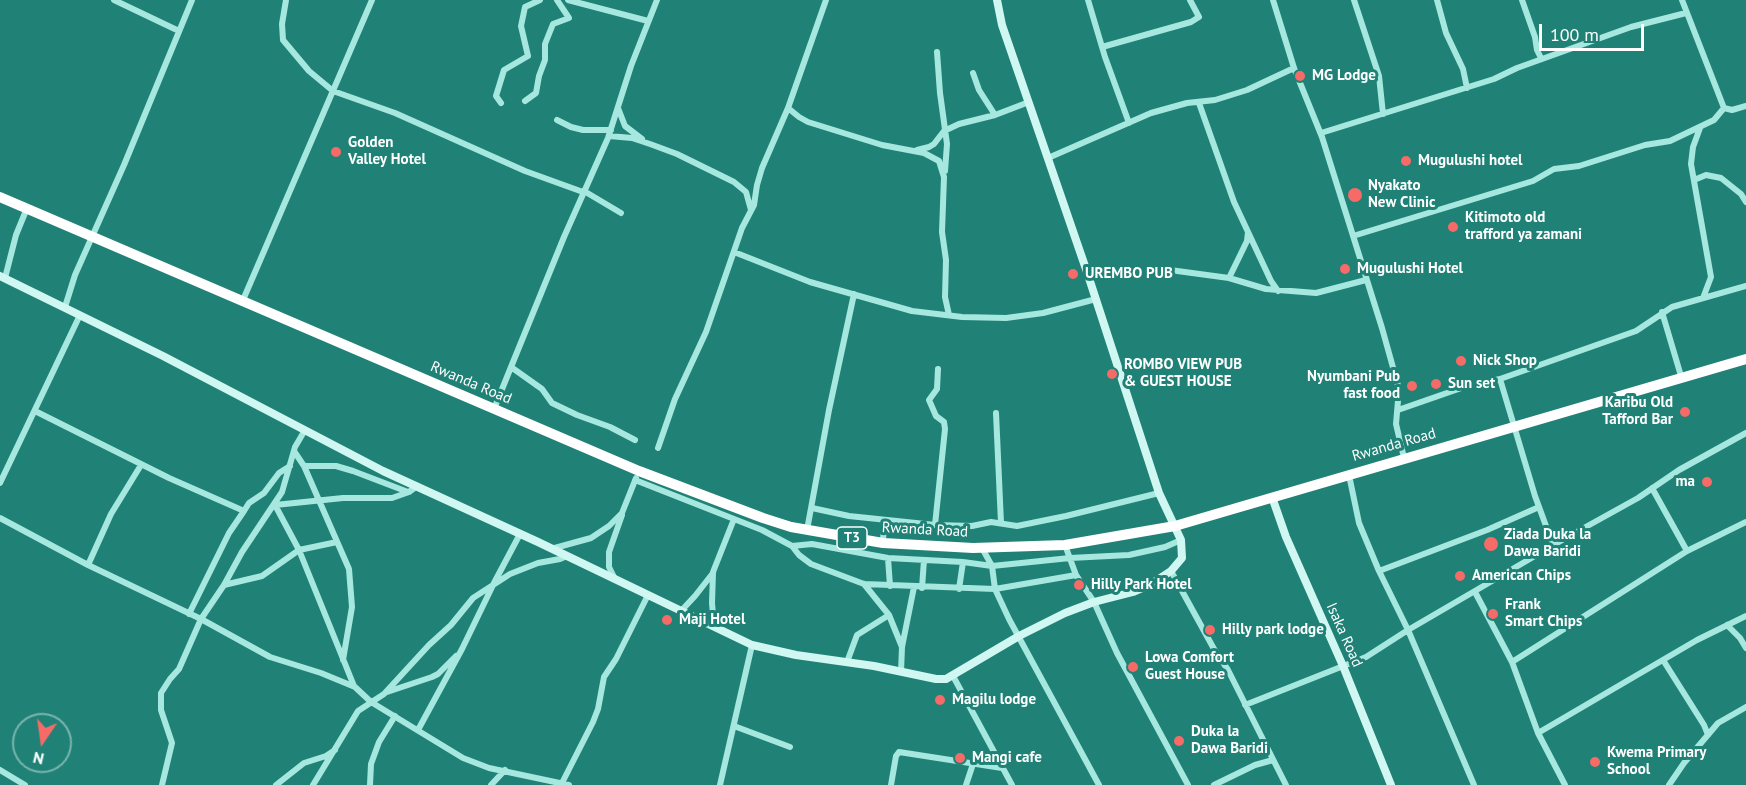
<!DOCTYPE html>
<html>
<head>
<meta charset="utf-8">
<style>
  body { margin:0 }
  #map { position:relative; width:1746px; height:785px; overflow:hidden; background:#208276; font-family:"PT Sans",sans-serif }
  canvas { display:block }
  .north { position:absolute; left:12px; top:713px; width:60px; height:60px; box-sizing:border-box; background:#208276; border:2px solid #79b4ad; border-radius:50%; rotate:193deg; font-size:16px; font-weight:700; line-height:24px; text-align:center; color:#fff }
  .north::after { content:''; display:block; margin:auto; width:21px; height:27px; background:#f66b67; clip-path:polygon(50% 0,100% 100%,50% 72%,0 100%) }
  .scale { position:absolute; left:1539px; top:24px; width:105px; height:27px; box-sizing:border-box; border:3px solid #fff; border-top:0; padding-left:8px; font-size:18px; line-height:21px; white-space:nowrap; color:#fff; -webkit-text-stroke:4px #208276; paint-order:stroke }
</style>
</head>
<body>
<div id="map">
<canvas width="1746" height="785"></canvas>
<div class="north">N</div>
<div class="scale">100 m</div>
</div>
<script>
const g = document.querySelector('canvas').getContext('2d');
g.lineJoin = 'round';
function toPath(rows) {
  const path = new Path2D();
  for (const r of rows) {
    path.moveTo(r[0], r[1]);
    for (let i = 2; i < r.length; i += 2) path.lineTo(r[i], r[i + 1]);
  }
  return path;
}
function trace(path, color, width, dash) {
  g.strokeStyle = color;
  g.lineWidth = width;
  g.lineCap = dash ? 'butt' : 'round';
  g.setLineDash(dash || []);
  g.stroke(path);
}
function drawText(font, color, halo, rows, align = 'center') {
  g.font = font + ' "PT Sans",sans-serif';
  g.lineWidth = 6;
  g.setLineDash([]);
  g.textBaseline = 'middle';
  g.strokeStyle = halo;
  g.fillStyle = color;
  for (const [text, x, y, turn = 0] of rows) {
    g.save();
    g.translate(x, y);
    g.rotate((+turn || 0) * Math.PI / 180);
    g.textAlign = isNaN(turn) ? turn : align;
    if (halo) g.strokeText(text, 0, 0);
    g.fillText(text, 0, 0);
    g.restore();
  }
}
trace(toPath([
  [114,0,179,31],
  [286,0,282,24,283,40,309,71,333,91,395,113,525,171,583,192],
  [568,0,648,21],
  [1088,0,1105,57,1129,123],
  [1273,0,1294,68,1322,137,1382,328,1399,389,1396,424,1404,458],
  [1354,0,1379,76,1383,114],
  [1437,0,1446,33,1463,69,1467,88],
  [1522,0,1535,37,1537,50,1541,58],
  [1682,0,1724,108,1732,110,1746,106],
  [1102,47,1191,22,1199,17,1190,0],
  [937,52,940,93,947,144,945,171],
  [973,73,979,90,995,115],
  [525,101,536,93,539,76,545,60,545,44,553,24,569,18,557,0],
  [501,103,496,96,504,70,528,56,521,26,525,7,540,0],
  [1199,103,1234,202,1271,281,1278,291],
  [618,108,625,126,642,139],
  [788,108,799,117,808,122,882,145,924,153,939,161,944,177,942,232,946,260,945,297,949,315],
  [557,120,571,127,583,130,611,130],
  [1700,128,1693,147,1691,164,1711,277,1703,298],
  [1321,133,1494,79,1517,68,1631,27,1686,13],
  [609,136,632,138,650,144,677,154,734,182,746,192,751,210],
  [917,150,929,147,934,144,944,131,959,124,995,115,1029,102],
  [1048,158,1151,113,1187,103,1215,100,1247,90,1294,68],
  [1694,180,1706,175,1721,178,1741,194,1746,202],
  [584,191,621,213],
  [1353,236,1533,181,1554,169,1579,166,1645,145,1670,141,1714,120,1724,108],
  [734,252,810,282,912,311,962,317,1006,318,1043,313,1096,299],
  [1087,272,1144,273,1170,270,1229,278,1266,289,1316,293,1366,280],
  [5,278,16,235,27,208],
  [1229,278,1247,241,1248,232],
  [243,300,372,0],
  [65,307,75,275,124,165,192,0],
  [1662,312,1681,376],
  [1500,379,1535,496,1553,545],
  [494,409,511,367],
  [1398,410,1467,386,1500,379,1636,331,1672,307,1746,286],
  [35,411,169,478,244,511],
  [996,413,1001,523],
  [635,440,610,427,577,415,552,403,542,389,511,367,564,237,608,138,631,66,657,0],
  [658,448,675,399,706,332,742,228,754,205,757,185,762,168,788,108,826,0],
  [294,451,304,466,349,569,352,607,343,660],
  [304,466,336,466,353,471,408,492],
  [1349,475,1359,523,1379,571,1408,630,1474,785],
  [635,480,762,530,792,546,799,555,811,564,864,584,995,589,1076,575],
  [0,483,80,315],
  [1652,488,1687,551],
  [812,508,849,516,935,525,972,526,991,522,1017,526,1066,516,1159,493],
  [0,518,88,565,201,619,270,657,321,673,355,687,371,702,463,758,489,768,569,785],
  [935,525,945,429,944,422,936,416,929,400,937,389,938,369],
  [807,530,829,410,854,294],
  [883,543,884,520],
  [1065,545,1076,575,1094,602,1117,653,1188,785],
  [792,546,812,544,888,558,963,562,992,566,1070,558,1129,555,1165,547,1181,540],
  [982,548,992,566,995,589,1009,619,1099,785],
  [551,549,591,538,609,526,622,513,636,478],
  [888,558,890,586],
  [88,565,111,514,141,465],
  [1171,571,1214,649,1228,670,1286,785],
  [1379,571,1487,530,1539,507],
  [615,579,609,567,609,552,622,515],
  [224,585,262,576,299,550,337,542],
  [922,588,924,560],
  [959,589,963,562],
  [1475,592,1512,662,1538,733,1565,785],
  [681,611,695,596,713,573],
  [189,614,229,533,244,511,249,503,264,493,279,473,290,466],
  [889,615,902,647],
  [1727,625,1740,638,1746,648],
  [714,626,712,603,713,572,734,519],
  [1663,660,1704,725,1708,735],
  [847,662,857,635,889,615,864,584],
  [1512,662,1687,551,1746,522],
  [901,672,902,647,914,587],
  [953,676,1012,785],
  [354,686,299,550,275,505,343,498,392,498,409,492,417,486],
  [387,692,432,677,438,674,456,656],
  [1245,705,1366,657,1408,630,1564,539,1638,498,1679,470,1746,433],
  [734,726,790,747],
  [418,730,462,649,494,583,520,534],
  [1538,733,1697,640,1746,616],
  [0,770,25,785],
  [562,783,593,722,598,709,604,677,616,659,648,595],
  [162,785,172,743,161,710,161,693,170,679,179,669,201,619,224,585,242,552,282,492,295,447,305,430],
  [276,785,304,763,326,756,335,750],
  [313,785,358,711,384,694,429,645,451,625,473,598,510,574,538,563,560,559,567,556],
  [370,785,371,764,379,742,395,716],
  [491,785,505,770],
  [720,785,752,645],
  [891,785,896,756,899,752,1002,768],
  [966,785,973,764],
  [1214,785,1255,765,1273,760],
  [1669,785,1684,763,1718,723,1746,707]
]), '#a6e8df', 6);
trace(toPath([
  [0,276,163,356,383,471,538,542,752,645,796,655,874,666,936,679,946,679,1019,636,1065,613,1094,602,1133,592,1151,584,1171,571,1182,558,1181,540,1159,493,1087,272,1002,25,997,0],
  [1272,497,1286,537,1343,666,1391,785]
]), '#d1f7f2', 8);
trace(toPath([
  [0,197,639,471,763,518,791,527,883,543,973,548,1065,545,1175,526,1746,359]
]), '#fff', 10);
for (const [x, y, r, color] of [
  [1300,76,6,"#f66b67"],
  [336,152,6,"#f66b67"],
  [1406,161,6,"#f66b67"],
  [1355,195,8,"#f66b67"],
  [1453,227,6,"#f66b67"],
  [1345,269,6,"#f66b67"],
  [1073,274,6,"#f66b67"],
  [1461,361,6,"#f66b67"],
  [1112,374,6,"#f66b67"],
  [1436,384,6,"#f66b67"],
  [1412,386,6,"#f66b67"],
  [1685,412,6,"#f66b67"],
  [1707,482,6,"#f66b67"],
  [1491,544,8,"#f66b67"],
  [1460,576,6,"#f66b67"],
  [1079,585,6,"#f66b67"],
  [1493,614,6,"#f66b67"],
  [667,620,6,"#f66b67"],
  [1210,630,6,"#f66b67"],
  [1133,667,6,"#f66b67"],
  [940,700,6,"#f66b67"],
  [1179,741,6,"#f66b67"],
  [960,758,6,"#f66b67"],
  [1595,762,6,"#f66b67"]
]) {
  const dot = new Path2D();
  dot.arc(x, y, r, 0, 2 * Math.PI);
  g.fillStyle = color;
  g.fill(dot);
  trace(dot, '#208276', 2);
}
for (const [x, y, w] of [
  [852,538,30]
]) {
  const box = new Path2D();
  box.roundRect(x - w / 2, y - 11, w, 22, 4.5);
  g.fillStyle = '#208276';
  g.fill(box);
  trace(box, '#fff', 1.5);
}
drawText('bold 14px', '#fff', null, [
  ["T3",852,538]
]);
drawText('bold 15px', '#fff', '#208276', [
  ["MG Lodge",1312,76],
  ["Golden",348,143],
  ["Valley Hotel",348,160],
  ["Mugulushi hotel",1418,161],
  ["Nyakato",1368,186],
  ["New Clinic",1368,203],
  ["Kitimoto old",1465,218],
  ["trafford ya zamani",1465,235],
  ["Mugulushi Hotel",1357,269],
  ["UREMBO PUB",1085,274],
  ["Nick Shop",1473,361],
  ["ROMBO VIEW PUB",1124,365],
  ["& GUEST HOUSE",1124,382],
  ["Nyumbani Pub",1400,377,"right"],
  ["fast food",1400,394,"right"],
  ["Sun set",1448,384],
  ["Karibu Old",1673,403,"right"],
  ["Tafford Bar",1673,420,"right"],
  ["ma",1695,482,"right"],
  ["Ziada Duka la",1504,535],
  ["Dawa Baridi",1504,552],
  ["American Chips",1472,576],
  ["Hilly Park Hotel",1091,585],
  ["Frank",1505,605],
  ["Smart Chips",1505,622],
  ["Maji Hotel",679,620],
  ["Hilly park lodge",1222,630],
  ["Lowa Comfort",1145,658],
  ["Guest House",1145,675],
  ["Magilu lodge",952,700],
  ["Duka la",1191,732],
  ["Dawa Baridi",1191,749],
  ["Kwema Primary",1607,753],
  ["School",1607,770],
  ["Mangi cafe",972,758]
], 'left');
drawText('15px', '#fff', '#208276', [
  ["Rwanda Road",471,383,23],
  ["Rwanda Road",1394,445,-16],
  ["Rwanda Road",925,530,3],
  ["Isaka Road",1344,635,66]
]);
</script>
</body>
</html>
